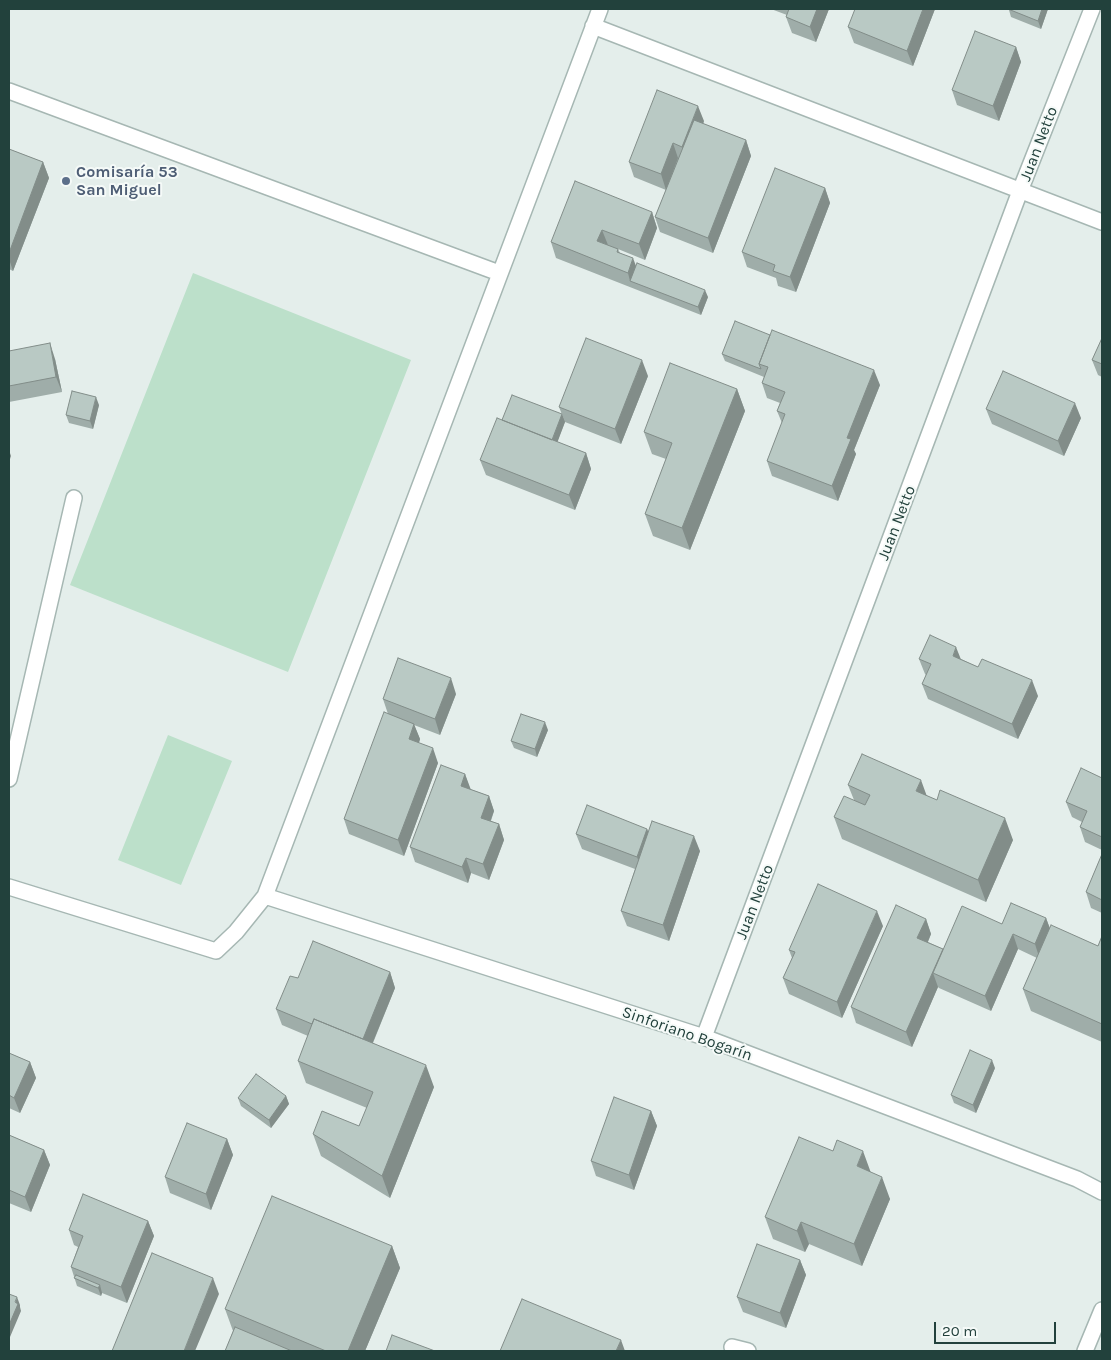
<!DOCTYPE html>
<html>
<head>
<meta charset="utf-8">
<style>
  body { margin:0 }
  #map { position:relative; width:1111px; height:1360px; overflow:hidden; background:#e4eeeb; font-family:Karla,sans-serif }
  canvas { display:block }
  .frame { position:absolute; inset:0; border:10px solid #22413c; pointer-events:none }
  .scale { position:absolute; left:934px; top:1322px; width:122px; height:22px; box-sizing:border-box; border:2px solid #22413c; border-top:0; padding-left:6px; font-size:15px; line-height:18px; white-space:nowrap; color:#22413c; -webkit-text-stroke:4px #f5faf8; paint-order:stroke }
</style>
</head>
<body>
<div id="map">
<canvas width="1111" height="1360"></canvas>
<div class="frame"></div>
<div class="scale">20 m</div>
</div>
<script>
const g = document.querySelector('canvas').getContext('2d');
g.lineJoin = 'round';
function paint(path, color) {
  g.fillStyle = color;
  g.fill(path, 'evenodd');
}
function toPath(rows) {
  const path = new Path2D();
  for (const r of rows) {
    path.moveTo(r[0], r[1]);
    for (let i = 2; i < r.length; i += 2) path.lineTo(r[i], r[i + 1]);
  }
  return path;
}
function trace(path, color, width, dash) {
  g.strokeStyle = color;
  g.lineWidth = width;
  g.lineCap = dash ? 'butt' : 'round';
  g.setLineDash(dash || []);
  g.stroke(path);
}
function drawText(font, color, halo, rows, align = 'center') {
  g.font = font + ' Karla,sans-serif';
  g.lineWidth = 4;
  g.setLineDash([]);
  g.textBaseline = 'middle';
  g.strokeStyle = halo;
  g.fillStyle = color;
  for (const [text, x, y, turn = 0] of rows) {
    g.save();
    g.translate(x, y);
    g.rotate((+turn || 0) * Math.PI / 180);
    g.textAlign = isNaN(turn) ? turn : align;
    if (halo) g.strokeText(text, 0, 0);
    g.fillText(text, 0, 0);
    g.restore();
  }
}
paint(toPath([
  [193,273,411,360,288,672,70,585],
  [168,735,232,761,181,885,118,860]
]), '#bce0ca');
const minor = toPath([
  [593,26,1102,222],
  [9,91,499,273],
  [9,779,74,498],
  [9,887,216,951,236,932,265,896,600,9],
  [265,896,704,1037,1077,1179,1102,1192],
  [704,1037,1020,191,1092,9],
  [732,1347,748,1351],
  [1085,1351,1102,1310]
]);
trace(minor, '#a6b7b3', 18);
trace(minor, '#fff', 15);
paint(toPath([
  [771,9,829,9,816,42,792,33,786,17,787,15],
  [935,9,913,66,854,43,848,27],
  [1005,9,1048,9,1041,29,1011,17,1009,10],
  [1016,47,1021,62,999,121,957,105,952,90],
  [704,121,703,124,746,140,751,156,713,253,660,232,655,217,666,190,634,177,629,162],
  [9,149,43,162,49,178,13,271,9,269],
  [825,188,830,203,796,292,778,286,776,278,747,267,742,252],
  [652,212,657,228,645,260,618,249,620,253,636,266,708,297,701,315,556,258,551,242],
  [1102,338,1102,377,1098,375,1092,360],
  [9,351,55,359,62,392,9,402],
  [722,354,880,385,854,450,856,454,838,501,772,476,767,461,782,423,777,411,780,403,767,398,762,383,764,377,725,361],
  [648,376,621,444,565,422,559,407],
  [737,389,745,411,690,550,653,536,645,514,666,459,652,454,644,432],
  [99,405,93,429,69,423,66,415],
  [986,409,1081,418,1064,456,992,424],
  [562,414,565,422,557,442,586,453,591,469,575,510,486,475,480,460,502,420],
  [919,659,961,659,1038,696,1018,739,928,699,922,684,926,675,925,674],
  [456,694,440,735,414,725,420,739,419,743,438,763,404,856,349,834,344,819,388,714,383,699],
  [548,730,537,757,514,748,511,741],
  [465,774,470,789,489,796,494,811,491,821,499,824,504,840,489,880,471,873,468,883,415,862,410,847],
  [1102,778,1102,850,1085,842,1080,827,1082,822,1072,817,1066,802],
  [848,785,926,795,1013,840,986,902,842,839,834,817,854,800],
  [647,829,648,831,700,851,669,941,627,926,621,911,635,869,582,849,576,834],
  [1102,854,1102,913,1091,908,1086,892],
  [1046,918,1050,929,1098,946,1102,936,1102,1042,1031,1011,1023,989,1037,958,1018,949,991,1011,939,988,938,987,912,1047,856,1023,851,1007,926,919,931,934,928,942,943,949,943,950,1002,924],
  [883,926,842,1018,789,994,783,978,792,958,789,950],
  [390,972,395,988,373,1043,434,1087,390,1198,321,1156,313,1134,359,1126,367,1108,306,1083,298,1061,308,1036,282,1025,276,1009,298,978],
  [9,1053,30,1062,36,1078,20,1113,9,1108],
  [995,1068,976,1113,954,1103,951,1095],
  [286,1096,289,1104,271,1128,241,1106,238,1098],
  [651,1111,657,1126,634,1190,596,1176,591,1161],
  [9,1135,44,1150,50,1165,31,1212,9,1203],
  [227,1139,233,1155,211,1210,170,1193,165,1177],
  [871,1172,890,1199,862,1266,809,1244,805,1252,773,1239,765,1217],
  [148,1221,154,1236,127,1303,102,1293,101,1296,77,1286,71,1267,78,1247,74,1245,69,1230],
  [392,1246,400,1268,365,1351,225,1351,233,1331,225,1309],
  [800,1260,806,1275,786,1328,743,1312,737,1297]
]), '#9fada9');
paint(toPath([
  [817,9,829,9,816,42,810,27],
  [923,9,935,9,913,66,907,51],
  [1042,9,1048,9,1041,29,1038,21],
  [1016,47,1021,62,999,121,993,106],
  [698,106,704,121,688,162,682,147],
  [746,140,751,156,713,253,708,238],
  [673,143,678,158,666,190,661,174],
  [43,162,49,178,13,271,9,259,9,253],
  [825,188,830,203,796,292,790,277],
  [652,212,657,228,645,260,639,244],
  [602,230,608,245,597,241],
  [633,258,639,274,630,281,628,273],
  [705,290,708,297,701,315,698,307],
  [50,343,55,359,62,392,56,377],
  [642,360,648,376,621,444,615,429],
  [874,370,880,385,854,450,856,454,838,501,832,486,847,438],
  [737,389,745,411,690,550,682,528],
  [96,397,99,405,93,429,90,421],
  [1075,403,1081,418,1064,456,1058,441],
  [562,414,565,422,553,454,550,446],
  [9,450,11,456,9,462],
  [586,453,591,469,575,510,569,495],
  [956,647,962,662,953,656],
  [451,678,456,694,440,735,435,719],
  [1032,680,1038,696,1018,739,1012,724],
  [545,722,548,730,537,757,535,749],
  [414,724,420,739,415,755,409,739],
  [433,748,438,763,404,856,398,840],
  [465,774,471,790,461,786],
  [921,780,929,802,916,791],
  [489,796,494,811,486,833,481,818],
  [1005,818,1013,840,986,902,978,880],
  [499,824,504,840,489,880,483,864],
  [647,829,653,844,643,872,637,857],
  [694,836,700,851,669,941,663,925],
  [466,858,471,873,468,883,462,867],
  [877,911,883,926,842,1018,837,1002],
  [1046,918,1052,934,1040,960,1035,944],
  [926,919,931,934,923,953,917,938],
  [1013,934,1018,949,991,1011,985,996],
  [943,949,948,964,933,973,938,987,912,1047,906,1032],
  [390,972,395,988,366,1059,361,1044],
  [992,1060,995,1068,976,1113,973,1105],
  [30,1062,36,1078,20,1113,14,1098],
  [426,1065,434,1087,390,1198,382,1176],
  [286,1096,289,1104,271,1128,269,1120],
  [651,1111,657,1126,634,1190,629,1175],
  [227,1139,233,1155,211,1210,206,1194],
  [44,1150,50,1165,31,1212,25,1197],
  [863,1151,871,1173,857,1166],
  [882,1177,890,1199,862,1266,854,1244],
  [148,1221,154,1236,127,1303,121,1287],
  [801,1222,809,1244,805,1252,797,1231],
  [392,1246,400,1268,365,1351,348,1351],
  [800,1260,806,1275,786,1328,780,1313],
  [213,1278,219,1294,195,1351,184,1351],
  [100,1285,102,1293,101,1296,98,1288],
  [17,1297,20,1305,20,1307,21,1311,10,1337,9,1335,9,1325],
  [621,1340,625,1351,616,1351]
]), '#828d89');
const building = toPath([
  [789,9,817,9,810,27,786,17,789,9],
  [855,9,923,9,907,51,848,27,855,9],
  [1008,9,1042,9,1038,21,1008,9],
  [975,31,1016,47,993,106,952,90,975,31],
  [657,90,698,106,682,147,673,143,661,174,629,162,657,90],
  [694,120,746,140,708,238,655,217,694,120],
  [9,149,43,162,9,253,9,149],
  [775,168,825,188,790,277,773,271,775,265,742,252,775,168],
  [575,181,652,212,639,244,602,230,597,241,618,249,617,252,633,258,628,273,551,242,575,181],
  [637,263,705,290,698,307,630,281,637,263],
  [735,321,770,335,759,364,761,369,722,354,735,321],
  [772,330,874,370,847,438,851,439,832,486,767,461,785,414,777,411,785,392,762,383,768,367,759,364,772,330],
  [586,338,642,360,615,429,559,407,586,338],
  [1102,338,1102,364,1092,360,1102,338],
  [50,343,56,377,9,386,9,351,50,343],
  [670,363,737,389,682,528,645,514,672,443,644,432,670,363],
  [1003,371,1075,403,1058,441,986,409,1003,371],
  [72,391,96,397,90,421,66,415,72,391],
  [512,395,562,414,552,440,502,420,512,395],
  [497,418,586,453,569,495,480,460,497,418],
  [930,635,956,647,953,656,978,667,982,659,1032,680,1012,724,922,684,931,664,919,659,930,635],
  [398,658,451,678,435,719,383,699,398,658],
  [384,712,414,724,409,739,433,748,398,840,344,819,384,712],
  [521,714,545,722,535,749,511,741,521,714],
  [862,754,921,780,916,791,937,800,940,790,1005,818,978,880,834,817,844,796,865,805,870,795,848,785,862,754],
  [441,765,465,774,461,786,489,796,481,818,499,824,483,864,466,858,462,867,410,847,441,765],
  [1081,768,1102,778,1102,837,1080,827,1087,811,1066,802,1081,768],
  [587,805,647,829,637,857,576,834,587,805],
  [652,821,694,836,663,925,621,911,652,821],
  [1102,854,1102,900,1086,892,1102,854],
  [818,884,877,911,837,1002,783,978,795,952,789,950,818,884],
  [1011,903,1046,918,1035,944,1013,934,985,996,933,973,962,906,1002,924,1011,903],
  [896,905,926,919,917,938,943,949,906,1032,851,1007,896,905],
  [1051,925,1098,946,1102,936,1102,1024,1023,989,1051,925],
  [313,941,390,972,363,1039,314,1019,312,1024,276,1009,290,976,298,978,313,941],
  [314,1019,426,1065,382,1176,313,1134,322,1111,359,1126,373,1092,298,1061,314,1019],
  [970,1050,992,1060,973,1105,951,1095,970,1050],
  [9,1053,30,1062,14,1098,9,1095,9,1053],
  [256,1074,286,1096,269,1120,238,1098,256,1074],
  [614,1097,651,1111,629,1175,591,1161,614,1097],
  [187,1123,227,1139,206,1194,165,1177,187,1123],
  [9,1135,44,1150,25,1197,9,1190,9,1135],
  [799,1137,833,1151,837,1140,863,1151,857,1166,882,1177,854,1244,801,1222,797,1231,765,1217,799,1137],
  [83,1194,148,1221,121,1287,71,1267,83,1236,69,1230,83,1194],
  [272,1196,392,1246,348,1351,326,1351,225,1309,272,1196],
  [757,1244,800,1260,780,1313,737,1297,757,1244],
  [152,1253,213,1278,184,1351,112,1351,152,1253],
  [76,1275,100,1285,98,1288,74,1278,76,1275],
  [9,1294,17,1297,15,1302,18,1304,9,1325,9,1294],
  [522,1299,621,1340,616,1351,500,1351,522,1299],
  [235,1327,292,1351,225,1351,235,1327],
  [392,1335,435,1351,386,1351,392,1335]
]);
paint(building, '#b9c9c4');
trace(building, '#828d89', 1);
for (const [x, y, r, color] of [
  [66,181,5,"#5c6f8a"]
]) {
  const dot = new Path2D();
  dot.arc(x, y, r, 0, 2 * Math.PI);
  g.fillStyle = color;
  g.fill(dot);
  trace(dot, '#f5faf8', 2);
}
drawText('16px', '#22413c', '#f5faf8', [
  ["Juan Netto",1039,144,-69],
  ["Juan Netto",897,523,-69],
  ["Juan Netto",755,902,-69],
  ["Sinforiano Bogarín",687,1034,19]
]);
drawText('bold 16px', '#4e5e75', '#f5faf8', [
  ["Comisaría 53",76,172],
  ["San Miguel",76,190]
], 'left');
</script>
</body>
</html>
